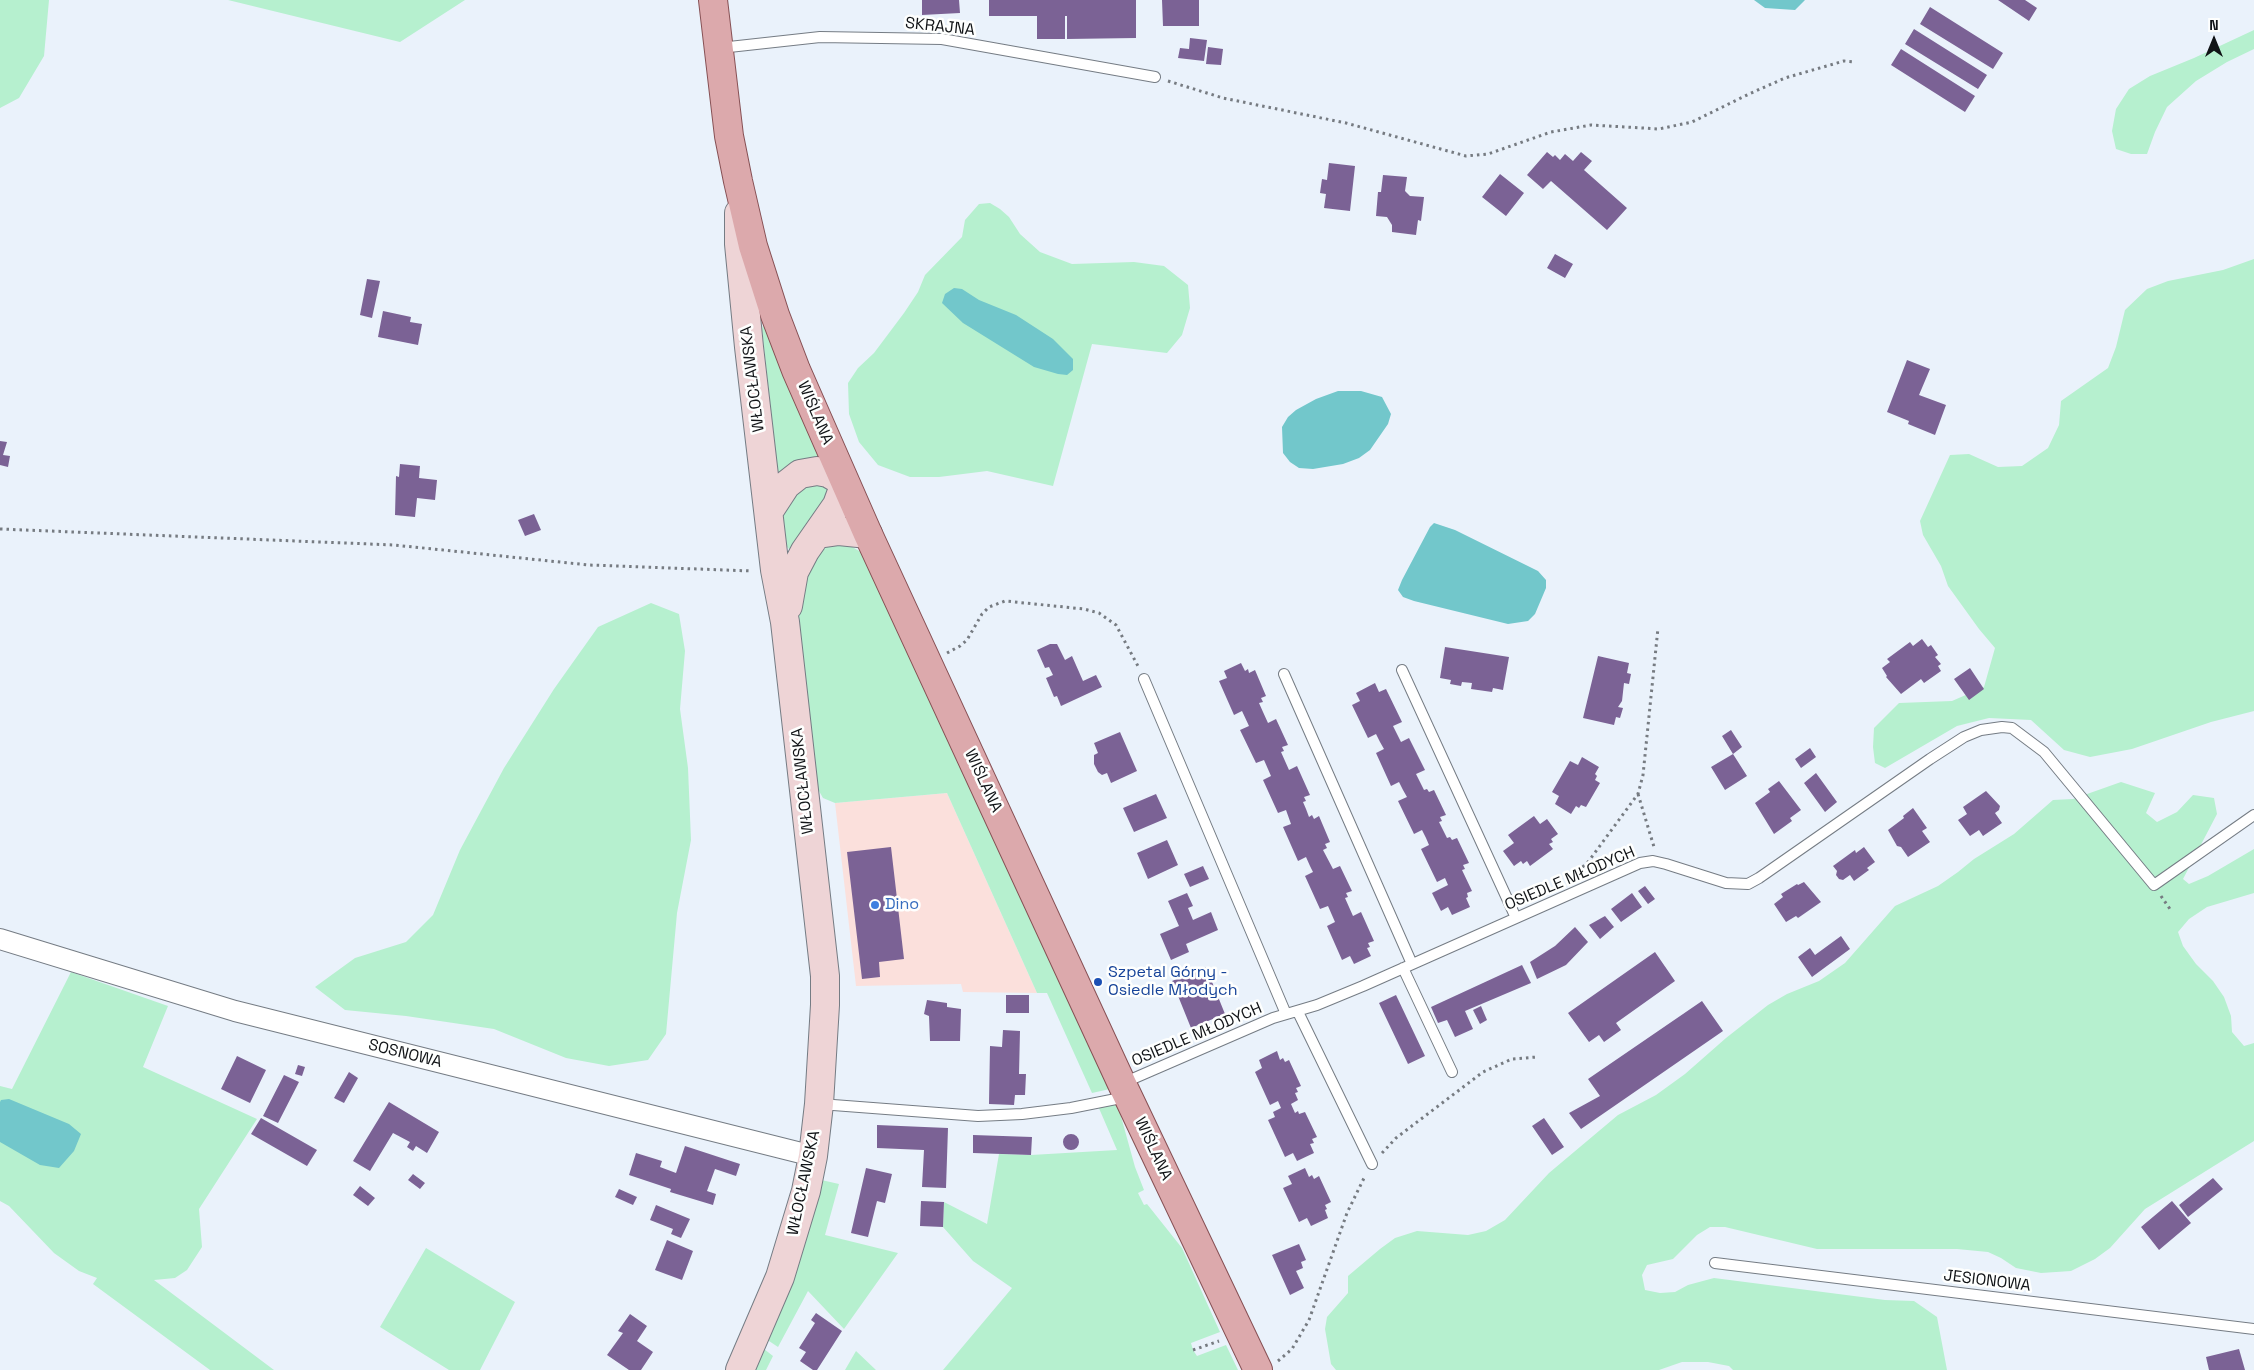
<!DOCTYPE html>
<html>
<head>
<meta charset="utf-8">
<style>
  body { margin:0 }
  #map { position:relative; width:2254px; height:1370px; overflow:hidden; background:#eaf2fb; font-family:"Space Grotesk",sans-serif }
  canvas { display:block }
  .north { position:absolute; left:2189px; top:15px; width:50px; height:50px; -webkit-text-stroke:4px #fefffe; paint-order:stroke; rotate:0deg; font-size:14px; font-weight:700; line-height:20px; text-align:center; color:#111417 }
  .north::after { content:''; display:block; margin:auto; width:18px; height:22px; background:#111417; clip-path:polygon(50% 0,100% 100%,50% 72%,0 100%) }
</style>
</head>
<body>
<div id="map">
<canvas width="2254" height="1370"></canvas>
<div class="north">N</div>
</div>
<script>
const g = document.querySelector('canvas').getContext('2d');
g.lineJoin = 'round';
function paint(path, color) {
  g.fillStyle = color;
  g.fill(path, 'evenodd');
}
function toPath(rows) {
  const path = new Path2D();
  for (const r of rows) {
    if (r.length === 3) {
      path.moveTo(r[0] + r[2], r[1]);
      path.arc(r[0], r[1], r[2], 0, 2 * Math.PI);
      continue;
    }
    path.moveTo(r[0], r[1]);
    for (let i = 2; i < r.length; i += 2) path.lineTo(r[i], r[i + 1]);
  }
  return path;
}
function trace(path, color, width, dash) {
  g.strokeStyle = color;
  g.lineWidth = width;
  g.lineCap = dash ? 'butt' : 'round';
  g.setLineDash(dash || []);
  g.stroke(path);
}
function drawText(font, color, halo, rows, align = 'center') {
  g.font = font + ' "Space Grotesk",sans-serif';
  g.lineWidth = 5;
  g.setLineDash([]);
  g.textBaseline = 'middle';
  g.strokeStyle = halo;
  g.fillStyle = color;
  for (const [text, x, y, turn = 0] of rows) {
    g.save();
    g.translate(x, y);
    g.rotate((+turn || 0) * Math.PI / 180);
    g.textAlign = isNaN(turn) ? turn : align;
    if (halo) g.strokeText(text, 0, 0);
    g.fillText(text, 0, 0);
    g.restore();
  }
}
paint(toPath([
  [947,793,1037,993,963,992,961,984,856,986,835,803]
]), '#fbe0dc');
paint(toPath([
  [0,0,49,0,44,56,19,98,0,108],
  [228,0,465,0,400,42],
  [2254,30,2254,49,2227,62,2196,81,2167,107,2155,132,2147,154,2131,154,2116,149,2112,131,2116,109,2129,89,2150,76,2194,58],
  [990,203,1000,209,1009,217,1020,234,1040,252,1072,264,1134,262,1164,266,1188,285,1190,308,1182,335,1167,353,1092,344,1053,486,987,471,939,477,910,477,878,465,859,442,849,414,848,383,858,368,874,353,904,313,918,292,925,275,962,237,965,220,979,204],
  [2254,259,2254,711,2211,722,2132,749,2090,757,2064,750,2031,720,1989,718,1957,726,1885,768,1875,763,1873,747,1874,728,1899,703,1952,701,1984,687,1995,648,1979,629,1948,586,1941,566,1923,535,1920,521,1950,455,1969,454,1998,467,2022,466,2048,448,2059,425,2061,401,2108,368,2116,347,2125,310,2147,289,2168,281,2223,270],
  [763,325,766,326,819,455,818,460,781,474,778,473,762,330],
  [802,483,828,486,828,498,793,548,789,549,787,547,783,513],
  [832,544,847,544,861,552,967,775,1110,1089,1092,1093,1047,993,1037,993,947,793,835,803,823,798,815,784,797,625,798,586,822,550],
  [651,603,679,614,685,651,680,709,688,768,691,840,677,913,666,1034,648,1060,609,1066,566,1058,494,1029,406,1016,345,1010,315,987,355,958,406,942,433,915,460,850,504,768,554,689,598,627],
  [2121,782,2155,793,2146,813,2157,822,2177,812,2193,795,2214,798,2217,814,2183,879,2189,884,2208,876,2254,849,2254,893,2207,907,2189,919,2178,932,2183,946,2196,964,2213,981,2224,997,2231,1016,2232,1032,2244,1046,2254,1043,2254,1141,2145,1209,2110,1248,2095,1259,2071,1271,2041,1273,2016,1268,2001,1258,1988,1252,1957,1249,1817,1249,1725,1227,1710,1227,1697,1235,1673,1259,1647,1265,1642,1275,1645,1290,1660,1293,1675,1292,1688,1285,1714,1278,1885,1300,1914,1301,1937,1317,1947,1370,1733,1370,1729,1366,1708,1362,1682,1362,1659,1370,1336,1370,1331,1364,1325,1329,1327,1317,1348,1293,1348,1276,1380,1249,1395,1238,1417,1231,1468,1235,1486,1231,1505,1220,1549,1173,1618,1115,1656,1095,1685,1074,1726,1038,1768,1005,1787,994,1819,981,1845,963,1895,906,1938,886,1958,872,1974,859,2014,834,2053,800,2073,799],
  [71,972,168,1006,143,1067,257,1119,199,1209,202,1247,187,1270,175,1278,154,1280,274,1370,210,1370,93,1284,97,1278,79,1271,54,1253,9,1206,0,1201,0,1086,12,1089],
  [1117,1102,1135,1167,1144,1190,1138,1193,1144,1205,1147,1204,1182,1248,1220,1332,1191,1343,1193,1350,1197,1356,1226,1345,1238,1370,943,1370,1012,1288,973,1261,943,1227,944,1202,987,1224,999,1154,1031,1155,1117,1150,1098,1106],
  [817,1179,839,1184,825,1235,898,1253,844,1329,808,1291,778,1347,766,1339],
  [426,1248,515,1302,480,1370,449,1370,380,1327],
  [764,1349,773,1356,766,1370,753,1370],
  [856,1351,876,1370,845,1370]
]), '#b6f0cf');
paint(toPath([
  [1754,0,1805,0,1795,10,1765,8],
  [954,288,962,289,979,300,1016,315,1053,339,1073,359,1073,370,1067,375,1058,374,1034,367,963,323,942,303,945,294],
  [1338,391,1361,391,1382,397,1391,414,1388,424,1370,450,1359,458,1343,464,1313,469,1299,468,1290,462,1283,453,1282,427,1288,417,1296,410,1316,399],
  [1434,523,1455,530,1538,571,1546,580,1546,588,1535,614,1528,621,1508,624,1414,601,1403,597,1398,590,1402,580,1430,527],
  [9,1099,69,1124,81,1134,74,1151,59,1168,40,1165,0,1142,0,1102,1,1100]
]), '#72c7cb');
paint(toPath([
  [922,0,959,0,960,13,922,15],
  [989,0,1136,0,1136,38,1067,39,1067,16,1065,16,1065,39,1037,39,1037,16,989,16],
  [1162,0,1199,0,1199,26,1163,26],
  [1998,0,2025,0,2037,8,2029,21],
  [1930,7,2003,53,1993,69,1920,24],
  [1914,29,1987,75,1978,89,1905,44],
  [1190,38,1207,40,1204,61,1178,58,1180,48,1189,49],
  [1208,47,1223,49,1221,65,1206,64],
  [1901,49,1975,96,1965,112,1891,65],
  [1547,152,1553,157,1555,155,1560,160,1565,154,1573,161,1581,152,1592,161,1584,170,1627,208,1607,230,1551,181,1543,189,1527,175],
  [1329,163,1355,166,1350,211,1324,208,1326,194,1320,193,1322,179,1327,180],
  [1500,174,1524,193,1506,216,1482,197],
  [1383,175,1407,177,1405,191,1410,196,1424,197,1421,221,1418,220,1416,235,1392,232,1392,225,1387,217,1376,216,1378,192,1381,192],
  [1555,254,1573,264,1565,278,1547,268],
  [367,279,380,281,372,318,360,315],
  [383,311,411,317,410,322,422,324,418,345,378,337],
  [1907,360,1930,369,1919,395,1946,405,1935,435,1908,424,1909,421,1887,412],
  [0,441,7,442,3,455,10,456,8,467,0,465],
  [400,464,420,466,419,478,437,480,435,500,417,498,415,517,395,515,396,476,399,477],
  [534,514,541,530,525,536,518,520],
  [1922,639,1928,647,1931,645,1938,655,1935,657,1941,664,1938,666,1941,671,1924,683,1921,679,1901,694,1886,677,1887,676,1882,668,1890,662,1887,659,1910,642,1913,646],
  [1050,644,1057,644,1065,660,1072,656,1083,681,1096,675,1102,687,1061,706,1057,696,1054,697,1046,678,1053,675,1049,667,1045,668,1037,650],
  [1445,647,1509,657,1503,690,1493,688,1492,692,1471,689,1472,683,1462,682,1461,686,1450,684,1451,680,1440,678],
  [1598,656,1629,663,1627,673,1631,674,1629,684,1624,683,1622,701,1618,707,1623,708,1620,718,1616,717,1614,725,1583,718],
  [1241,663,1245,671,1248,669,1249,673,1255,670,1266,696,1261,698,1263,702,1259,703,1263,712,1268,723,1276,719,1288,745,1282,747,1284,751,1281,752,1289,770,1297,766,1310,795,1304,797,1306,801,1303,802,1306,809,1309,817,1312,815,1314,819,1319,816,1330,842,1325,844,1327,848,1323,850,1333,869,1340,866,1352,891,1346,893,1348,897,1345,898,1353,916,1361,912,1374,941,1368,943,1370,947,1367,948,1371,956,1354,964,1350,956,1342,960,1327,926,1335,922,1328,906,1320,909,1305,876,1313,872,1310,866,1306,857,1298,861,1283,827,1291,824,1286,810,1278,813,1263,780,1271,776,1264,760,1256,763,1240,730,1249,726,1242,711,1234,715,1219,681,1227,678,1224,671],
  [1970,668,1984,689,1969,700,1954,679],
  [1375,683,1379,692,1386,689,1402,722,1393,726,1401,742,1409,738,1425,770,1416,774,1424,790,1427,789,1429,792,1434,790,1446,815,1440,817,1442,821,1439,822,1447,838,1450,837,1452,840,1457,838,1469,863,1463,865,1465,869,1462,870,1472,891,1467,893,1468,897,1466,898,1470,907,1452,915,1448,907,1441,911,1432,893,1448,885,1445,878,1437,882,1421,849,1429,845,1426,838,1422,830,1414,834,1398,801,1407,797,1403,790,1399,782,1391,786,1376,753,1384,749,1380,742,1376,734,1368,738,1352,705,1360,701,1356,693],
  [1731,730,1742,747,1733,754,1722,736],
  [1120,732,1137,771,1111,783,1107,773,1102,775,1098,772,1094,764,1094,755,1098,753,1094,743],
  [1810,748,1816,757,1801,768,1795,759],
  [1733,754,1747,776,1725,790,1711,767],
  [1582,757,1599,767,1595,774,1597,776,1595,780,1600,783,1586,807,1581,805,1579,808,1576,806,1571,814,1555,804,1559,796,1552,792,1570,761,1578,765],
  [1816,773,1837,802,1825,812,1804,783],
  [1779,781,1801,810,1790,818,1792,821,1774,834,1755,803,1770,792,1768,789],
  [1986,791,2000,806,1999,810,1995,813,2002,823,1983,836,1979,830,1970,836,1958,820,1967,814,1963,807],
  [1156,794,1167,818,1134,832,1123,808],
  [1913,808,1927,828,1922,831,1930,842,1908,857,1901,847,1897,846,1888,830,1904,818,1903,816],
  [1534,816,1540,824,1547,819,1558,834,1551,839,1553,842,1549,844,1553,849,1530,866,1527,861,1523,864,1521,861,1514,866,1503,851,1514,843,1508,835],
  [1167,840,1178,865,1148,879,1137,853],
  [891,847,904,959,879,962,880,977,862,979,847,852],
  [1864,847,1875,862,1867,868,1869,870,1854,881,1850,875,1843,880,1839,879,1836,875,1837,871,1833,866,1855,850,1856,853],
  [1203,866,1209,879,1190,887,1184,874],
  [1804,882,1821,902,1798,918,1796,916,1786,922,1774,904,1783,897,1781,894,1797,884,1798,885],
  [1645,886,1655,899,1648,904,1638,891],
  [1187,893,1193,906,1188,908,1193,920,1211,912,1218,930,1186,944,1189,952,1171,960,1160,934,1179,926,1168,901],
  [1632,893,1642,907,1621,922,1611,909],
  [1605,916,1614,927,1600,939,1589,925],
  [1575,927,1588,942,1566,965,1537,979,1530,962,1555,946],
  [1841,936,1850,949,1812,977,1798,957,1810,948,1815,955],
  [1655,952,1675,981,1616,1023,1621,1030,1604,1042,1599,1035,1589,1042,1568,1013],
  [1522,965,1531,983,1465,1011,1473,1029,1455,1037,1447,1020,1438,1023,1431,1007],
  [1206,967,1225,1014,1191,1028,1172,981],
  [1006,995,1029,995,1029,1013,1006,1013],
  [1396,995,1425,1056,1408,1064,1379,1003],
  [927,1000,947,1003,947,1007,961,1009,960,1041,930,1041,929,1016,924,1014],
  [1702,1001,1723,1031,1581,1129,1569,1113,1600,1096,1588,1079],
  [1481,1006,1487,1020,1480,1024,1473,1010],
  [1003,1030,1020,1031,1019,1074,1026,1074,1025,1095,1015,1095,1014,1105,989,1104,990,1046,1002,1047],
  [1277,1051,1280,1060,1283,1058,1285,1062,1289,1060,1301,1086,1296,1088,1298,1092,1295,1093,1298,1100,1291,1104,1295,1113,1298,1111,1299,1114,1305,1112,1317,1137,1312,1139,1314,1143,1310,1144,1314,1153,1297,1161,1293,1153,1285,1157,1268,1120,1275,1117,1273,1112,1281,1108,1278,1101,1270,1105,1255,1072,1262,1068,1259,1060],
  [237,1056,266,1070,250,1103,221,1089],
  [298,1065,305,1067,302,1076,295,1074],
  [349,1072,358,1078,344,1103,334,1098],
  [284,1075,299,1082,278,1123,263,1116],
  [389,1102,439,1132,427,1153,416,1146,413,1151,407,1147,410,1142,393,1133,370,1171,353,1161],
  [261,1118,317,1150,307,1166,251,1134],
  [1544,1118,1564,1147,1552,1155,1532,1126],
  [877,1125,948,1128,946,1188,922,1187,924,1150,877,1148],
  [1071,1142,8],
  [973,1135,1032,1137,1031,1155,973,1153],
  [685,1146,740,1164,736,1176,715,1169,707,1191,716,1194,713,1205,670,1192,671,1189,629,1175,636,1153,662,1161,660,1167,676,1173],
  [866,1168,892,1174,885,1203,877,1201,868,1237,851,1233],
  [1305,1168,1309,1177,1312,1175,1314,1179,1319,1176,1331,1202,1325,1205,1327,1209,1325,1210,1328,1218,1311,1226,1307,1218,1299,1222,1283,1188,1292,1184,1288,1176],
  [413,1174,425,1183,420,1189,408,1180],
  [2213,1178,2223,1189,2188,1217,2179,1205],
  [360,1186,375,1198,368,1206,353,1195],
  [619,1189,637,1197,633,1205,615,1197],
  [921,1201,944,1202,943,1227,920,1226],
  [2172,1201,2191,1223,2159,1250,2141,1227],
  [656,1205,690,1219,681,1238,671,1234,673,1229,650,1220],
  [667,1240,693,1251,682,1280,655,1270],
  [1299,1244,1306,1260,1301,1262,1303,1268,1296,1271,1304,1288,1290,1295,1272,1255],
  [816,1313,842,1331,817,1370,813,1370,800,1361,806,1352,799,1348,815,1323,811,1320],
  [630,1314,647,1326,637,1341,653,1352,641,1370,629,1370,607,1355,623,1333,618,1331],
  [2239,1349,2245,1370,2209,1370,2206,1357]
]), '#7b6295');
const service = toPath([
  [720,48,820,37,942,39,1155,77],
  [1402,670,1516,918],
  [1284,674,1412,964],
  [1144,679,1286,1014],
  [1403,968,1452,1072],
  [1298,1012,1372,1164],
  [1123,1083,1273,1018,1317,1005,1363,986,1640,863,1653,861,1666,864,1726,883,1748,884,1759,878,1930,759,1964,737,1981,730,2002,727,2012,728,2044,752,2154,885,2254,815],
  [820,1104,978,1116,1022,1114,1071,1108,1126,1097],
  [1715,1263,2254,1329]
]);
const minor = toPath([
  [0,939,235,1011,813,1156]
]);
const secondary = toPath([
  [739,213,739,244,749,347,775,570,785,622,825,976,825,1005,819,1104,813,1156,806,1191,780,1277,740,1370],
  [769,511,786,485,800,474,817,471,828,473,845,483,837,505,805,551,794,572,788,606],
  [818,534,839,531,868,534]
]);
const primary = toPath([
  [713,0,729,136,738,181,753,246,775,315,796,370,868,534,1122,1084,1258,1370]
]);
trace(service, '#757c84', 12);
trace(minor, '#757c84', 22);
trace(secondary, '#757c84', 30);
trace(primary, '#865054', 30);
trace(toPath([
  [1168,81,1223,98,1346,123,1466,156,1488,154,1551,132,1591,125,1659,129,1692,122,1749,94,1785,78,1844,61,1855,62],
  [0,529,394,545,589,565,752,571],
  [947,653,960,646,967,640,982,614,989,607,1005,601,1084,609,1099,613,1116,625,1139,668],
  [1638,794,1654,847],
  [1573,876,1588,862,1638,794,1643,775,1658,628],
  [2161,896,2172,912],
  [1382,1153,1396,1138,1483,1072,1512,1059,1537,1057],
  [1193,1350,1219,1341],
  [1278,1361,1292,1349,1309,1320,1347,1213,1365,1176]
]), '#767b81', 3, [2.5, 4]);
trace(service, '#fff', 10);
trace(minor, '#fff', 20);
trace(secondary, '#eed4d6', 28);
trace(primary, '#dca9ac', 28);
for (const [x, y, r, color] of [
  [875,905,5,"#3f7fe0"],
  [1098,982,5,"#1a4fb4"]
]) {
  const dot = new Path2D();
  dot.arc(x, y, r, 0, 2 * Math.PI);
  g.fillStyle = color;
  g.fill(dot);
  trace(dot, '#fefffe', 2);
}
drawText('16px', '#111417', '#fefffe', [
  ["SKRAJNA",940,27,6],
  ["WŁOCŁAWSKA",753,379,-97],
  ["WIŚLANA",815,413,67],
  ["WŁOCŁAWSKA",803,781,-96],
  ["WIŚLANA",983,781,65],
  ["OSIEDLE MŁODYCH",1570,879,-23],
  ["OSIEDLE MŁODYCH",1197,1035,-23],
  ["SOSNOWA",405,1054,14],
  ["WIŚLANA",1153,1149,65],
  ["WŁOCŁAWSKA",804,1183,-78],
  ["JESIONOWA",1987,1281,7]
]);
drawText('16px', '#366cbe', '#fefffe', [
  ["Dino",885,905]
], 'left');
drawText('16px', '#164399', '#fefffe', [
  ["Szpetal Górny -",1108,973],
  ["Osiedle Młodych",1108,991]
], 'left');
</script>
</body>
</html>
